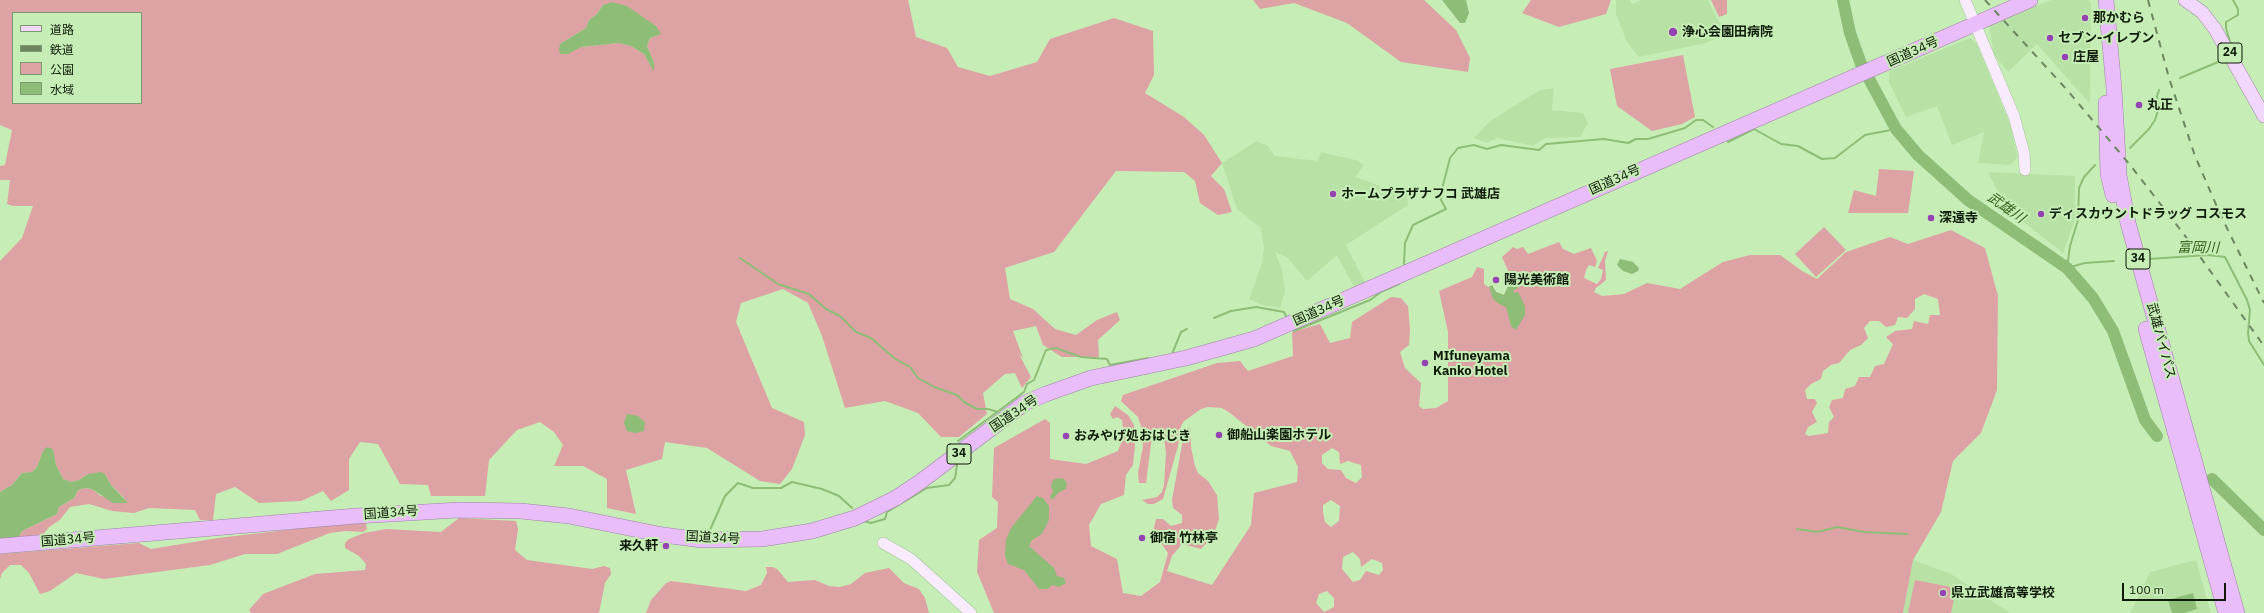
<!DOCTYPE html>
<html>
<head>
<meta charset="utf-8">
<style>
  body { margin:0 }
  #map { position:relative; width:2264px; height:613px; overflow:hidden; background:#c7edb6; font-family:"IBM Plex Sans","Noto Sans JP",sans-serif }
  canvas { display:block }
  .legend { position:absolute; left:12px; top:12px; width:130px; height:92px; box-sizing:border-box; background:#c7edb6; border:1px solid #7d9970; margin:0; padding:5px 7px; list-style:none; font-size:12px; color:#0e1b08 }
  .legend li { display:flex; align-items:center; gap:8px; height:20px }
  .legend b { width:20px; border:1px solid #7d9970 }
  .scale { position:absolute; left:2122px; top:583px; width:104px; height:18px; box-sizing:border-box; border:2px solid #0e1b08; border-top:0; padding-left:5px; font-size:12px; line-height:14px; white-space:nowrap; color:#0e1b08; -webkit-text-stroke:3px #c7edb6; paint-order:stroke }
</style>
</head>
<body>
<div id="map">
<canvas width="2264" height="613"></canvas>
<ul class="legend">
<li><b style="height:5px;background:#f1d7fb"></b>道路</li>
<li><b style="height:5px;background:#6c8661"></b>鉄道</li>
<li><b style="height:11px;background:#dda2a4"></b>公園</li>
<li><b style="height:11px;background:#8dbd77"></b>水域</li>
</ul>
<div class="scale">100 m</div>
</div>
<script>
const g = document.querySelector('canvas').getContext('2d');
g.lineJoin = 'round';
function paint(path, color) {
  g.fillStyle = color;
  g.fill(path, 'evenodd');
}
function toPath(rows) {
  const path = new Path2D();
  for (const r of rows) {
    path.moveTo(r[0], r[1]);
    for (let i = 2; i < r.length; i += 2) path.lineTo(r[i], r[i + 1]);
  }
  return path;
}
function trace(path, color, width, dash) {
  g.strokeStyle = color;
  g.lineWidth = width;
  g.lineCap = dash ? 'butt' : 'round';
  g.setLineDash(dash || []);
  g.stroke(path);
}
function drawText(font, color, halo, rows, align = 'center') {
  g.font = font + ' "IBM Plex Sans","Noto Sans JP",sans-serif';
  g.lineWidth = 4;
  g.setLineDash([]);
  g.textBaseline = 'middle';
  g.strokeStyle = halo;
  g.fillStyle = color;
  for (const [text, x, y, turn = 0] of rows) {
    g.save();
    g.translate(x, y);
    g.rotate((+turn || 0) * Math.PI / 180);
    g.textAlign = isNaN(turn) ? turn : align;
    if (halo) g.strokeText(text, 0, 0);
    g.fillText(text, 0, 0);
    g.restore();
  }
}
paint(toPath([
  [1616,0,1630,0,1632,4,1642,0,1708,0,1719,22,1727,27,1719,37,1706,43,1639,57,1627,42,1616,14],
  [2051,0,2087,0,2091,3,2090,104,2037,44,2008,72,1994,55,1989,25],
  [1970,38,1977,44,2009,122,2017,154,2017,158,2010,165,1978,163,1984,132,1952,145,1937,106,1906,117,1889,82,1890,71],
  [1554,88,1552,110,1583,113,1588,123,1580,137,1545,138,1533,146,1497,138,1487,143,1474,138,1490,121,1540,90],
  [1257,141,1268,146,1275,156,1318,161,1321,152,1355,160,1364,165,1355,177,1391,190,1406,189,1408,205,1346,245,1365,282,1354,287,1337,255,1307,281,1287,257,1275,252,1282,270,1285,291,1280,308,1263,305,1249,299,1262,263,1264,248,1261,228,1237,209,1222,163],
  [1988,172,2075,176,2075,220,2063,253,2007,209],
  [1913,560,1951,574,2010,613,1903,613],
  [2196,560,2211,613,2130,613,2150,572]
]), '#b8e1a5');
paint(toPath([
  [0,0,908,0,916,37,947,48,958,67,990,76,1037,62,1050,39,1114,18,1153,31,1154,75,1145,93,1184,117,1204,135,1222,163,1211,176,1224,189,1232,212,1218,215,1200,203,1195,181,1184,172,1116,171,1054,252,1005,268,1010,299,1033,309,1055,329,1076,335,1097,320,1117,312,1120,320,1098,340,1099,357,1062,357,1043,345,1036,326,1013,331,1023,358,1019,354,1031,377,1022,388,1015,373,1005,374,983,393,987,414,959,437,941,437,918,413,885,401,845,408,822,336,808,303,783,289,741,303,736,322,772,408,804,422,805,435,792,469,780,484,760,481,707,448,665,442,662,459,626,470,636,514,607,508,607,479,583,466,554,466,563,445,554,432,540,422,517,430,489,460,485,496,431,496,428,485,400,484,378,444,360,442,349,459,349,490,331,501,323,491,301,501,259,503,235,487,216,494,213,520,200,520,195,510,149,508,134,513,112,511,89,504,70,507,60,520,49,527,42,536,17,539,22,531,57,514,59,507,74,498,78,490,85,488,92,489,101,496,125,499,111,485,105,474,88,474,79,480,71,482,63,479,56,465,53,450,43,451,37,467,32,472,22,473,12,485,0,492,0,261,22,238,33,206,13,206,7,204,10,180,0,180,0,166,5,165,12,130,0,125],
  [603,5,660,34,650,38,647,46,654,63,654,71,644,54,631,46,619,43,581,47,560,44,586,28,589,20,597,14],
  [13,13,141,13,141,103,13,103],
  [1253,0,1424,0,1456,30,1470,58,1468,72,1401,62,1347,23,1294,3,1260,9],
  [1531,0,1611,0,1606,14,1559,27,1522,13],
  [1711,0,1727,0,1727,14,1719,17],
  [1683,55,1695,117,1682,124,1652,131,1617,106,1610,69],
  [1879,169,1914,171,1908,213,1848,213,1854,190,1876,196],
  [1824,227,1846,250,1816,277,1795,254],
  [1951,230,1985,248,1998,296,1997,390,1981,433,1953,461,1941,512,1913,560,1903,613,994,613,977,572,979,540,997,528,998,502,992,497,994,448,1045,419,1050,423,1050,459,1086,464,1118,451,1124,435,1122,420,1117,417,1113,419,1110,414,1115,406,1128,415,1134,425,1135,446,1133,465,1126,475,1124,495,1101,504,1089,525,1091,546,1117,559,1123,593,1141,596,1160,582,1168,553,1153,532,1156,519,1163,519,1171,526,1182,523,1182,515,1173,508,1172,500,1183,439,1185,431,1190,427,1191,447,1195,466,1198,473,1208,481,1217,495,1219,519,1213,536,1201,549,1182,544,1172,556,1167,571,1212,585,1251,525,1254,493,1297,482,1298,467,1290,451,1271,446,1230,413,1222,408,1208,407,1201,409,1184,421,1181,426,1178,446,1163,499,1154,504,1148,504,1142,500,1157,497,1162,492,1164,485,1166,453,1164,437,1158,429,1153,429,1146,483,1139,483,1138,473,1143,446,1141,426,1138,417,1121,401,1123,395,1217,363,1240,361,1248,371,1293,356,1292,332,1320,324,1330,343,1350,338,1352,322,1391,297,1401,298,1408,306,1410,330,1409,345,1400,352,1405,368,1421,383,1419,406,1423,409,1436,408,1448,401,1448,332,1439,291,1472,277,1477,267,1484,269,1484,284,1488,287,1492,285,1496,292,1504,295,1509,284,1506,278,1509,273,1502,257,1513,247,1517,249,1523,247,1528,254,1559,242,1563,249,1574,254,1591,248,1597,261,1595,267,1589,265,1586,270,1584,278,1597,284,1601,279,1603,270,1598,268,1605,252,1608,251,1605,261,1606,280,1596,288,1594,292,1602,296,1624,294,1647,283,1680,289,1723,262,1750,255,1780,255,1802,271,1817,279,1846,252,1890,237,1908,244],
  [1924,294,1938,299,1940,315,1930,315,1928,324,1914,321,1912,329,1895,331,1886,337,1893,344,1884,364,1875,366,1870,377,1859,377,1855,386,1845,389,1843,398,1832,400,1829,407,1834,417,1829,422,1828,433,1809,436,1805,434,1808,427,1817,422,1812,412,1817,403,1815,399,1807,399,1805,390,1811,384,1821,379,1823,371,1831,365,1839,363,1850,350,1861,345,1868,338,1864,328,1870,321,1879,321,1886,327,1895,325,1898,317,1907,318,1915,309,1915,299],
  [1332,448,1339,452,1340,464,1348,461,1361,465,1362,477,1356,483,1346,478,1341,470,1328,469,1322,463,1322,455],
  [1331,500,1340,506,1339,521,1331,527,1325,522,1323,512,1323,505],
  [1353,552,1360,559,1361,567,1372,559,1382,563,1383,570,1379,575,1366,571,1360,580,1353,582,1342,569,1343,557],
  [1327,591,1334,598,1334,607,1324,612,1316,603,1319,594],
  [459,518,516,521,518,529,515,550,527,560,592,569,604,566,610,568,611,574,605,583,599,613,251,613,249,610,263,594,315,574,365,570,366,564,359,556,345,548,345,543,349,539,364,533,386,529,441,532],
  [362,521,366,524,367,529,363,532,346,531,330,533,277,554,245,554,210,565,104,579,76,573,50,591,40,594,29,573,21,565,10,565,2,573,0,579,0,554,139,543,151,549,218,538],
  [766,567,772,567,777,569,788,582,815,580,829,586,840,587,851,584,865,573,889,568,904,583,919,589,925,598,929,613,646,613,651,600,666,583,671,581,746,591,761,585,767,573],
  [1915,580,1956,588,1951,613,1908,613]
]), '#dda2a4');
paint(toPath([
  [1442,0,1466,0,1469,13,1465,23,1460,23],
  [612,2,627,6,656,26,661,34,650,38,647,46,654,63,654,72,644,54,631,46,619,43,581,47,568,54,561,54,559,51,560,44,586,28,589,20,597,14,603,5],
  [1620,259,1633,262,1639,268,1638,271,1632,274,1623,271,1617,265],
  [1512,272,1516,274,1515,280,1518,288,1514,290,1513,293,1518,292,1525,306,1525,315,1516,330,1511,326,1506,307,1499,304,1493,299,1489,287,1492,285,1496,292,1504,295,1509,284,1506,278,1509,273],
  [627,414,638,416,645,422,644,431,635,433,627,431,624,423],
  [47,447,53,449,56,465,63,479,71,482,79,480,88,474,101,472,105,474,111,485,128,503,113,503,92,489,85,488,78,490,74,498,59,507,57,514,22,531,17,539,0,539,0,492,12,485,22,473,32,472,37,467,43,451],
  [1058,478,1064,479,1067,483,1066,489,1058,493,1052,500,1050,497,1053,491,1051,486,1053,480],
  [1037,496,1043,498,1049,506,1049,520,1042,534,1032,540,1029,546,1054,568,1057,576,1064,578,1066,583,1059,587,1052,585,1048,589,1039,589,1024,570,1008,564,1005,556,1006,540,1011,528],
  [2193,593,2197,609,2184,613,2172,613,2168,600]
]), '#8dbd77');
trace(toPath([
  [2231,45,2226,28,2226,22,2238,15,2238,9,2233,0],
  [2180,78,2218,62,2224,56],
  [1728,142,1754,129,1781,144,1798,146,1822,159,1835,158,1865,135,1896,129],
  [2130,148,2149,129,2155,120,2159,107,2157,96,2159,90],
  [2095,165,2084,177,2079,188,2078,220,2070,246,2067,268,2085,263,2114,261],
  [740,258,778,284,809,294,826,309,840,316,856,332,871,338,894,358,910,367,918,378,934,387,957,395,964,402,977,409,988,409,998,412],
  [2149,259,2208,255,2225,257,2247,300,2250,310,2248,333,2249,341,2264,365],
  [1404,264,1405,243,1413,225,1446,209,1441,200,1442,189,1450,158,1458,148,1474,145,1487,149,1501,145,1539,150,1546,144,1604,139,1628,143,1636,139,1648,139,1685,128,1696,120,1703,120,1713,127],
  [1214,318,1231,311,1256,307,1284,312,1287,318],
  [1294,331,1370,300,1381,292,1399,284],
  [1172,354,1181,332,1187,329],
  [958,441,1024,392,1027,384,1034,380,1046,350,1056,348,1081,357,1107,359,1110,365,1148,358],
  [864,521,871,523,885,519,887,512,927,488,949,485,955,478,957,465],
  [1797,529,1817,532,1837,527,1864,532,1907,534],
  [704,530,710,530,725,496,738,483,753,488,781,488,792,482,822,489,839,496,852,508]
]), '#8dbd77', 2);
trace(toPath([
  [1843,0,1850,33,1861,64,1896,129,1918,155,1968,200,2067,268,2093,298,2113,331,2145,420,2157,436],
  [2212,479,2264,530]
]), '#8dbd77', 12);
const secondary = toPath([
  [1965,0,2014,116,2024,153,2025,170],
  [883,543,911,559,971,613]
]);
const primary = toPath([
  [2185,0,2202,12,2215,29,2264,116]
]);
const highway = toPath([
  [2106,0,2114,89,2119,175,2128,223,2237,613],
  [2106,103,2108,174,2113,195],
  [2146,329,2226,613],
  [0,546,356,516,459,510,521,511,569,516,663,535,702,540,762,539,812,531,855,518,896,498,920,482,1025,403,1046,394,1091,378,1186,358,1254,339,2030,0]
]);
trace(secondary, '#9ec38e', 12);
trace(primary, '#9c84a5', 14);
trace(highway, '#9c84a5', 16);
trace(secondary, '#f8ebfd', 11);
trace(primary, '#f1d7fb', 13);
trace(highway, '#e8bdf9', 15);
trace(toPath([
  [1985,0,2068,91,2130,165,2183,233,2264,346],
  [2148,0,2169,78,2195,156,2221,216,2264,303]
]), '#6c8661', 2, [7, 7]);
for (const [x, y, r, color] of [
  [2085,18,4,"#9543b2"],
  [1673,32,5,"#9543b2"],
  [2050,38,4,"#9543b2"],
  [2065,57,4,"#9543b2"],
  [2139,105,4,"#9543b2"],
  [1333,194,4,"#9543b2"],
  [2041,214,4,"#9543b2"],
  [1931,218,4,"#9543b2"],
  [1496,280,4,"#9543b2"],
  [1425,363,4,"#9543b2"],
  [1219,435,4,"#9543b2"],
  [1066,436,4,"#9543b2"],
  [1142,538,4,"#9543b2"],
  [666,546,4,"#9543b2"],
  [1943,593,4,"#9543b2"]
]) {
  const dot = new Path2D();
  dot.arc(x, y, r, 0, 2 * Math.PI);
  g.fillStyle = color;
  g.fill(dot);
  trace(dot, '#c7edb6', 1.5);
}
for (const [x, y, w] of [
  [2230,53,24],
  [2138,259,24],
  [959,454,24]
]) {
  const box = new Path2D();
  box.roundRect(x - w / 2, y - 10, w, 20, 3);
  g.fillStyle = '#c7edb6';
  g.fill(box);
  trace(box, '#0e1b08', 1);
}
drawText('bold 12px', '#0e1b08', null, [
  ["24",2230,53],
  ["34",2138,259],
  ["34",959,454]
]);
drawText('bold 13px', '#0e1b08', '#c7edb6', [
  ["那かむら",2093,18],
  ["浄心会園田病院",1682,32],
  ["セブン-イレブン",2058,38],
  ["庄屋",2073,57],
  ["丸正",2147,105],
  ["ホームプラザナフコ 武雄店",1341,194],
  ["ディスカウントドラッグ コスモス",2049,214],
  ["深遠寺",1939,218],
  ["陽光美術館",1504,280],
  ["MIfuneyama",1433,356],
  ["Kanko Hotel",1433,371],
  ["御船山楽園ホテル",1227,435],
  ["おみやげ処おはじき",1074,436],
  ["御宿 竹林亭",1150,538],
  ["来久軒",658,546,"right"],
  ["県立武雄高等学校",1951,593]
], 'left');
drawText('13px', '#0e1b08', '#c7edb6', [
  ["国道34号",1913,52,-24],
  ["国道34号",1615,180,-24],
  ["国道34号",1319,311,-24],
  ["武雄バイパス",2161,341,75],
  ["国道34号",1014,414,-34],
  ["国道34号",391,513,-4],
  ["国道34号",713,538,3],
  ["国道34号",68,540,-5]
]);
drawText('italic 14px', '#325f19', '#c7edb6', [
  ["武雄川",2006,208,35],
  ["富岡川",2198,248,1]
]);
</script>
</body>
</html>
